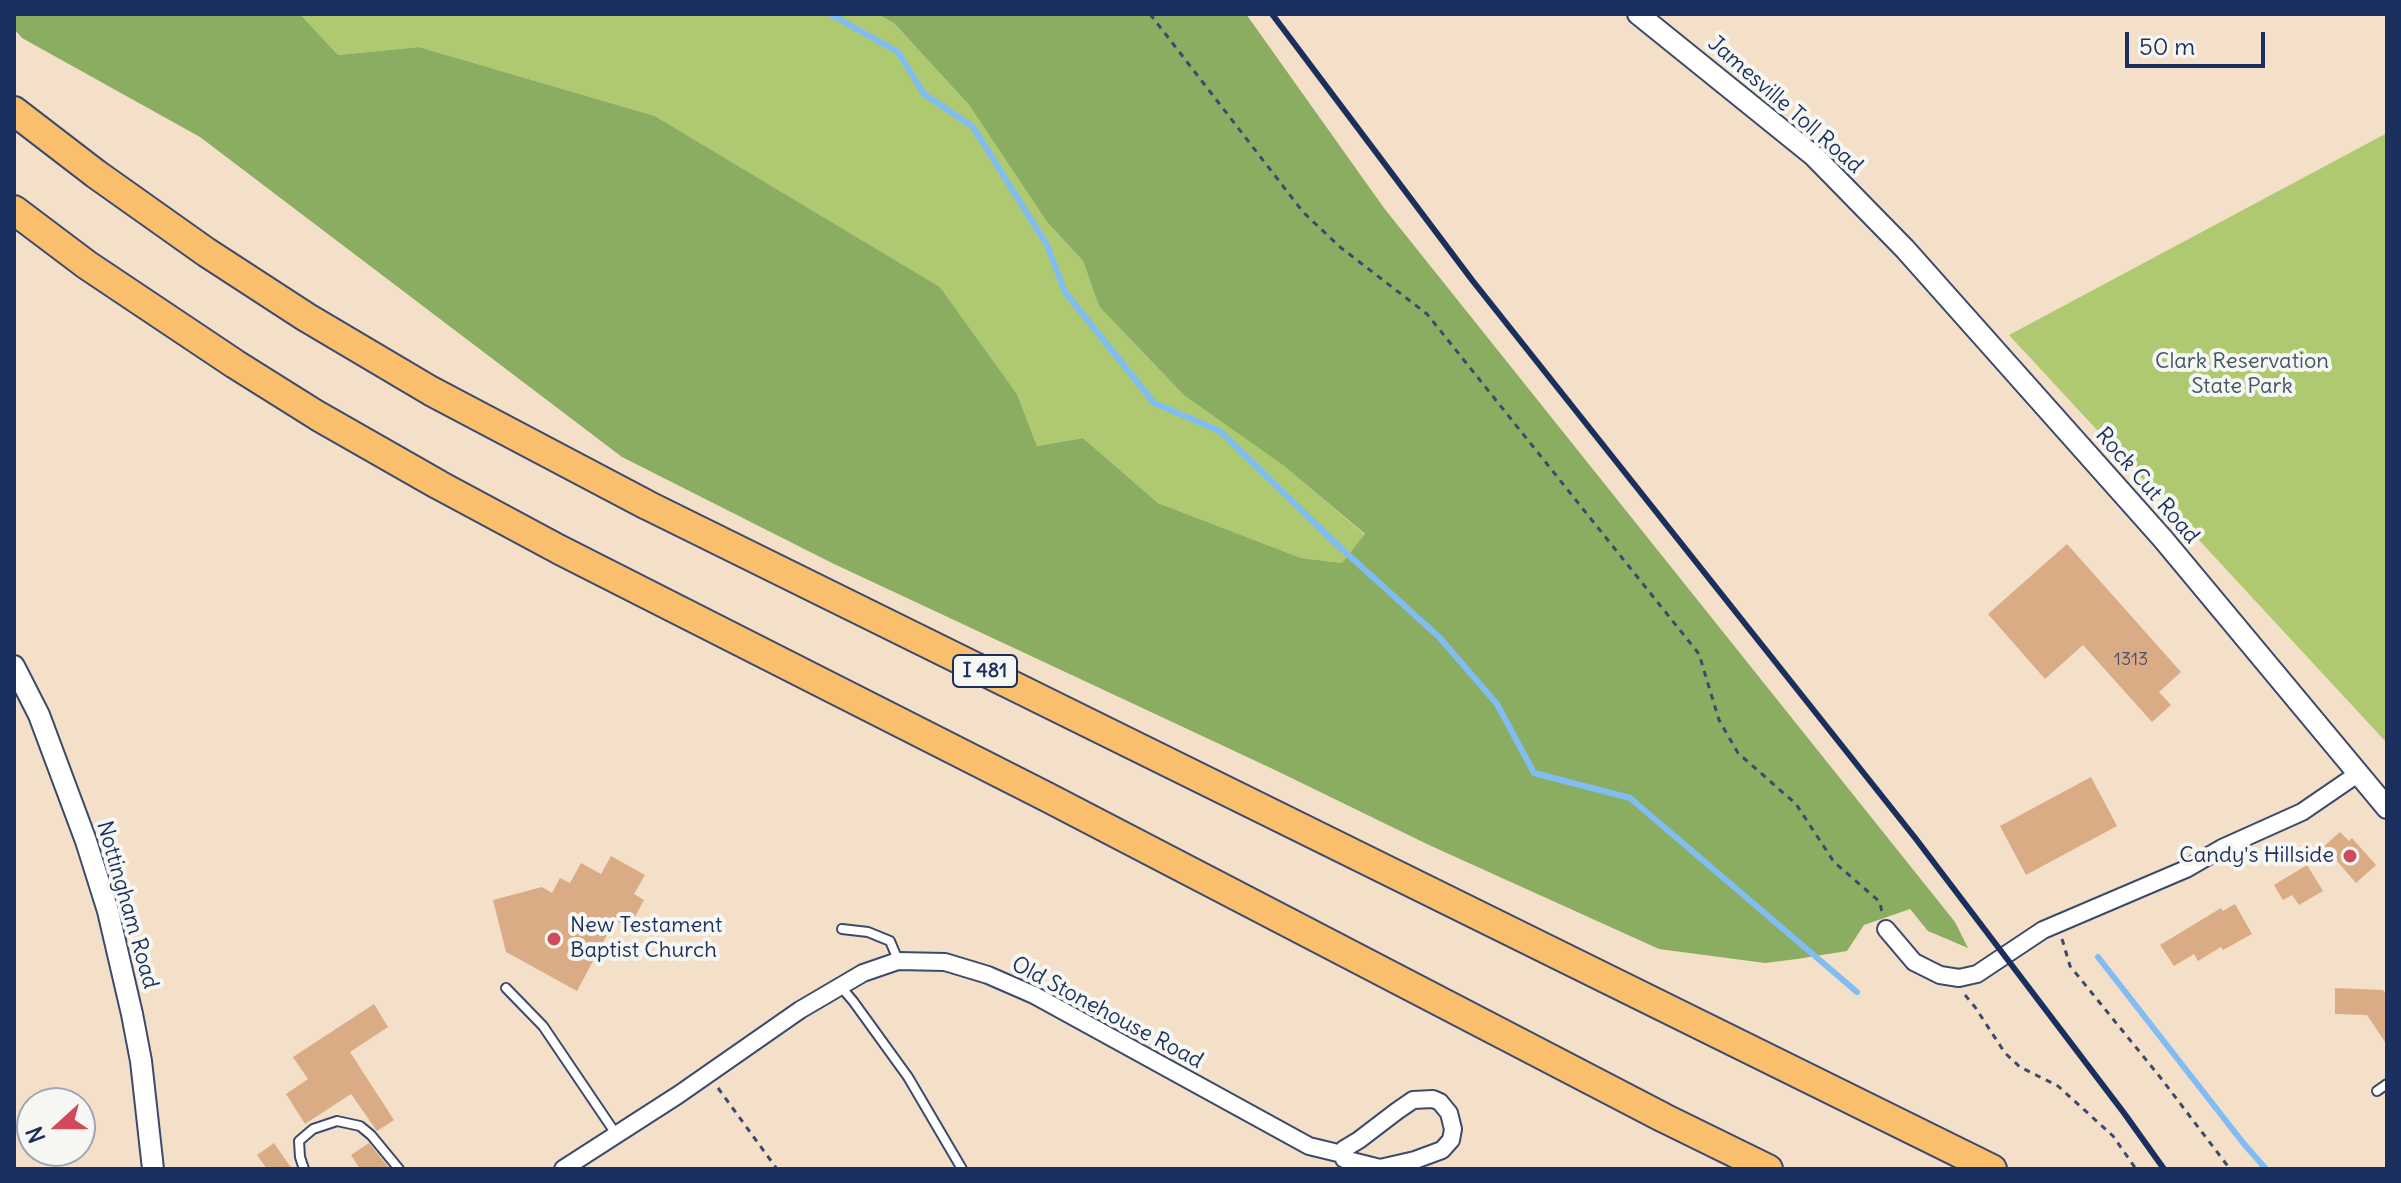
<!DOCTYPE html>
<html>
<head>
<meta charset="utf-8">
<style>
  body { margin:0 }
  #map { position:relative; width:2401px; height:1183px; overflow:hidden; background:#f4e0c8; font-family:Delius,sans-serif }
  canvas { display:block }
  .frame { position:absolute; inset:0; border:16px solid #1b2f5e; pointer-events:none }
  .north { position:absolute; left:16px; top:1087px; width:80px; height:80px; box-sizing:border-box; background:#f6f6f2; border:2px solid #9ea6b7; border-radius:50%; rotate:249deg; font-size:22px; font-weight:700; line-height:32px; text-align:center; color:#1b2f5e }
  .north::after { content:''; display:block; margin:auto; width:28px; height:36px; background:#d1495b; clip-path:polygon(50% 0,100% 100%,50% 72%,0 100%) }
  .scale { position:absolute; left:2125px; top:32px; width:140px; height:36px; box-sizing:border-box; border:4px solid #1b2f5e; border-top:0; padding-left:10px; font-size:24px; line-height:28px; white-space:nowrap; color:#1b2f5e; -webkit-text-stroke:6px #f6f6f2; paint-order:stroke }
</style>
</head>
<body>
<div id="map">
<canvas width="2401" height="1183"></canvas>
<div class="frame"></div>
<div class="north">N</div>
<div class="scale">50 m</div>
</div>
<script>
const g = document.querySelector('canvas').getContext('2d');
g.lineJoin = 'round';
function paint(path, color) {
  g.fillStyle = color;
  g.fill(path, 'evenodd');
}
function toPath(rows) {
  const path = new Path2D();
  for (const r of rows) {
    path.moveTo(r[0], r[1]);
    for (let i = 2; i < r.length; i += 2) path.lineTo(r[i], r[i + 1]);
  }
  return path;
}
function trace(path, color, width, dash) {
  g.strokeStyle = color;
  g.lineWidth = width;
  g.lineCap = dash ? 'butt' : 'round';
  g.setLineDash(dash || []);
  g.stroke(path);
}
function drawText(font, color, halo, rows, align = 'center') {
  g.font = font + ' Delius,sans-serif';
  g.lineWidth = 8;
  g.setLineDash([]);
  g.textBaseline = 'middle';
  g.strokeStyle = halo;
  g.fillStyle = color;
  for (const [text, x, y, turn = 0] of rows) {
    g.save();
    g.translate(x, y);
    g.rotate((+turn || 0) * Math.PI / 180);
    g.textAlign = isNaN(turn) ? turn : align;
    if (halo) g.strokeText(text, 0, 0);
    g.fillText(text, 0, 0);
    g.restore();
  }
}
paint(toPath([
  [300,14,877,14,894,23,969,105,1047,222,1083,261,1099,306,1365,535,1342,563,1301,558,1158,503,1083,438,1037,446,1017,394,940,287,655,116,419,47,338,55],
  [2387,133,2387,743,2009,335]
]), '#aec96f');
paint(toPath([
  [14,14,300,14,338,55,419,47,655,116,940,287,1017,394,1037,446,1083,438,1158,503,1301,558,1342,563,1365,534,1283,465,1184,395,1099,306,1083,261,1047,222,969,105,894,23,877,14,1246,14,1384,208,1955,922,1968,948,1928,931,1910,909,1864,925,1847,951,1797,959,1765,963,1659,949,1429,845,1275,770,832,563,622,457,200,137,22,38,14,29]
]), '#8aad62');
trace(toPath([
  [830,14,898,52,924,94,973,127,1047,245,1065,292,1154,403,1220,431,1332,540,1440,638,1497,704,1534,773,1630,798,1857,992],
  [2098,957,2244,1144,2266,1169]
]), '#81bdf3', 6);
paint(toPath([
  [2067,544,2181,672,2159,692,2171,705,2152,722,2083,645,2045,679,1988,614],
  [2091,777,2117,826,2026,875,2000,826],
  [2340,832,2349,841,2352,838,2376,865,2356,883,2324,846],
  [611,856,645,875,634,894,644,900,629,928,615,920,577,991,506,952,493,900,542,887,552,893,560,878,570,883,581,863,601,874],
  [2307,865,2323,891,2299,905,2292,895,2283,900,2274,885],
  [2235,904,2252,934,2223,950,2221,947,2198,961,2194,954,2174,966,2160,945,2221,908,2223,911],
  [2335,988,2383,990,2387,996,2387,1045,2367,1015,2335,1014],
  [374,1004,388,1027,350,1052,394,1120,377,1131,351,1094,305,1124,286,1094,308,1079,293,1057],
  [274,1143,292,1169,267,1169,257,1155],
  [369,1143,390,1169,360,1169,351,1155]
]), '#d9ac86');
const service = toPath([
  [842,929,868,932,890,941,898,960],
  [841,987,853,1001,908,1077,962,1169],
  [506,988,543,1026,616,1134],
  [2377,1091,2387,1084],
  [304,1169,300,1157,299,1141,313,1129,337,1121,360,1126,371,1135,399,1169]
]);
const minor = toPath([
  [1886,929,1914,962,1940,975,1959,978,1977,974,2043,930,2186,869,2224,847,2302,812,2359,773],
  [1433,1099,1440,1102,1449,1113,1453,1129,1451,1140,1442,1150,1415,1160,1380,1168,1344,1159,1342,1154,1344,1149,1359,1140,1397,1111,1413,1100,1433,1099],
  [563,1169,678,1095,800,1010,863,973,898,961,945,962,988,975,1034,995,1309,1146,1342,1154]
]);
const tertiary = toPath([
  [1638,14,1814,156,1905,249,2163,539,2387,808],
  [14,666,39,715,86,841,108,911,132,1014,141,1061,153,1169]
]);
const motorway = toPath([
  [14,111,96,174,206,252,306,317,431,391,647,505,1992,1169],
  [14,210,87,265,235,364,318,416,439,485,560,550,1047,797,1664,1118,1768,1169]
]);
trace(service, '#3c4a6e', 12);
trace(minor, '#3c4a6e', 20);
trace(tertiary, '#3c4a6e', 24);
trace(motorway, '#3c4a6e', 32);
trace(toPath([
  [1150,14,1303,212,1340,247,1427,314,1699,654,1719,720,1738,753,1796,804,1834,862,1880,902,1882,913],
  [2062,939,2070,966,2160,1077,2230,1169],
  [1965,995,1975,1007,2005,1053,2020,1067,2058,1086,2113,1136,2136,1169],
  [718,1088,777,1169]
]), '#3c4a6e', 3, [6, 6]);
trace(service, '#fff', 8);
trace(minor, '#fff', 16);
trace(tertiary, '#fff', 20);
trace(motorway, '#f9bf6d', 28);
trace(toPath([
  [1272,14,1472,280,1916,839,2124,1113,2164,1169]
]), '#1b2f5e', 6);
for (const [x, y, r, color] of [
  [2350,856,8,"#d1495b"],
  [554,939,8,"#d1495b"]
]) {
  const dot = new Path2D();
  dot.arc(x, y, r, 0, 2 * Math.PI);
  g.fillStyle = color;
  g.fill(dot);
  trace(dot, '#f6f6f2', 3);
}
drawText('18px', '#4a4e68', null, [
  ["1313",2131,660]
]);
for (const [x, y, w] of [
  [985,671,64]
]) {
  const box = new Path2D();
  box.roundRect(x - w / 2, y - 16, w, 32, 6);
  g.fillStyle = '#f6f6f2';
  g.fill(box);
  trace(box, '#1b2f5e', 2);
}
drawText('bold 20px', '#1b2f5e', null, [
  ["I 481",985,671]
]);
drawText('22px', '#1b2f5e', '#f6f6f2', [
  ["Jamesville Toll Road",1785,105,41],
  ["Rock Cut Road",2147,486,49],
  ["Nottingham Road",127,905,74],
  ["Old Stonehouse Road",1107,1013,28]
]);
drawText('22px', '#405662', '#f6f6f2', [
  ["Clark Reservation",2242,362],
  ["State Park",2242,387]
]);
drawText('22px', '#1b2f5e', '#f6f6f2', [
  ["Candy's Hillside",2334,856],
  ["New Testament",570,926,"left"],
  ["Baptist Church",570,951,"left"]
], 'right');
</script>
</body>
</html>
